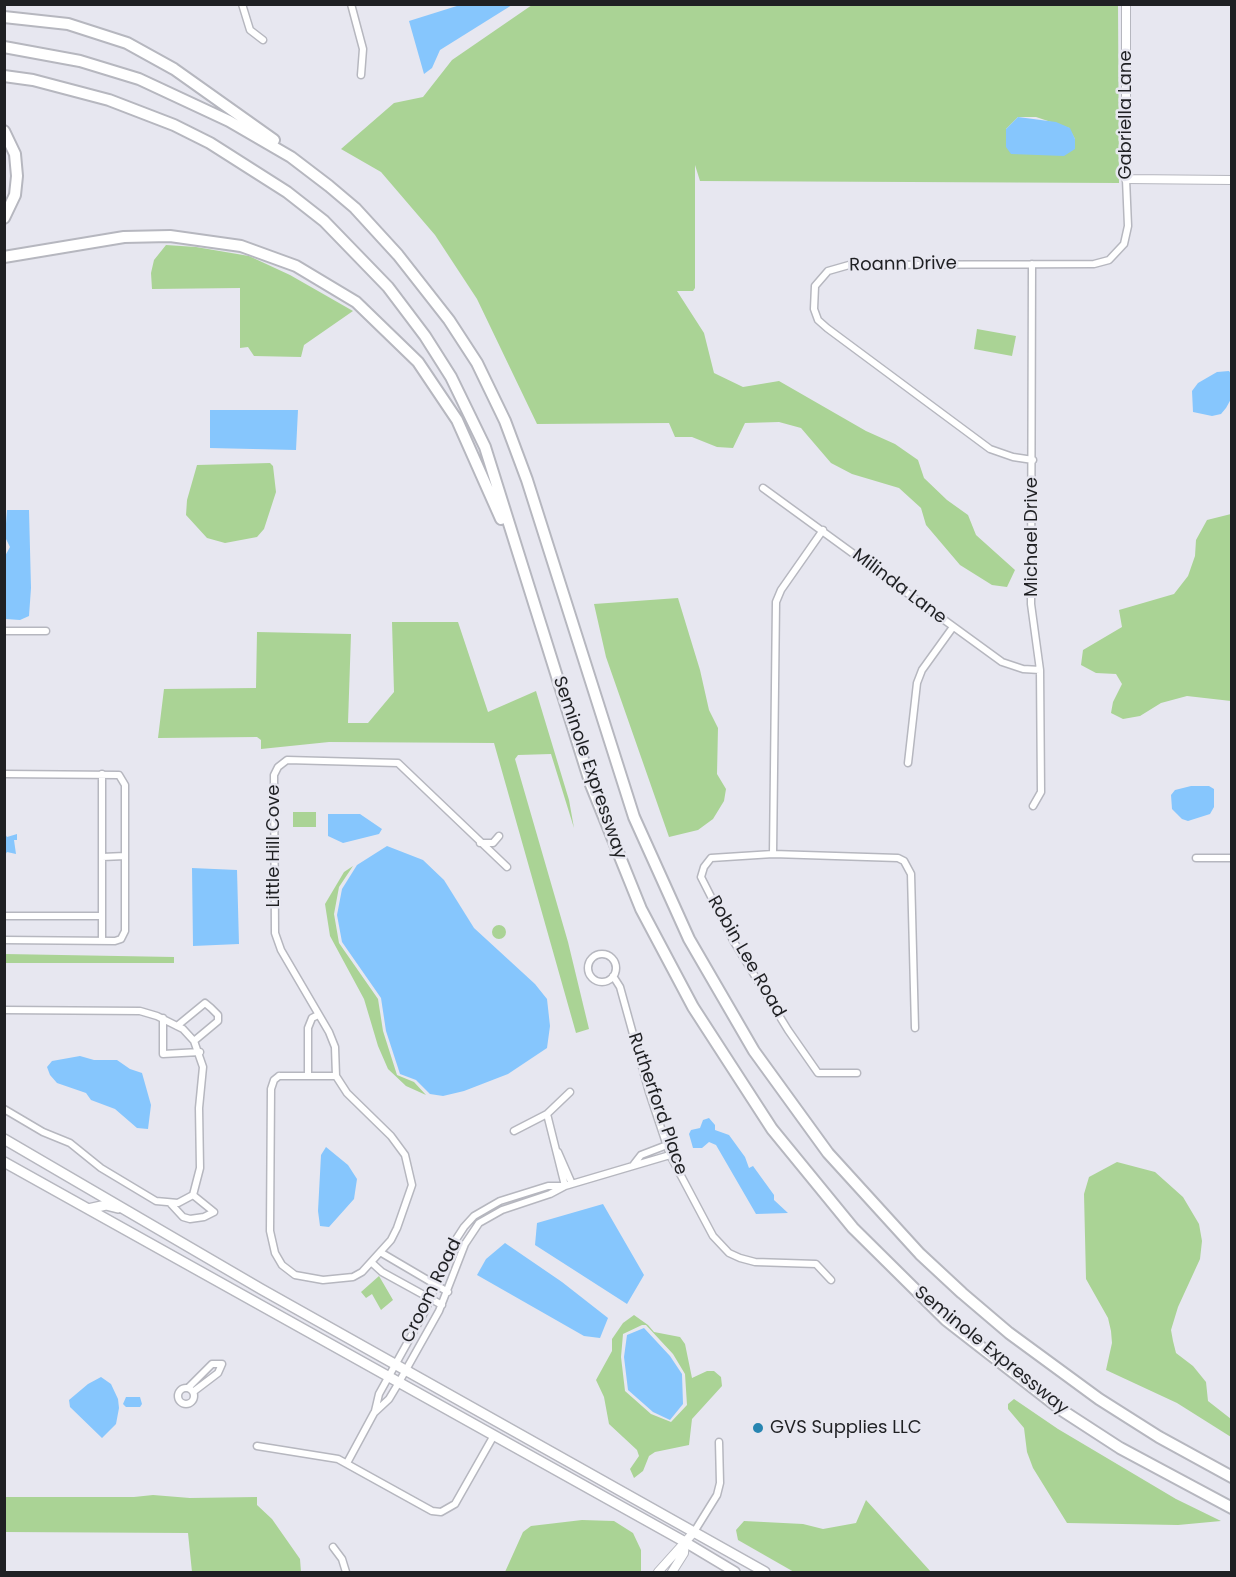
<!DOCTYPE html>
<html>
<head>
<meta charset="utf-8">
<style>
  body { margin:0 }
  #map { position:relative; width:1236px; height:1577px; overflow:hidden; background:#e7e7f0; font-family:Poppins,sans-serif }
  canvas { display:block }
  .frame { position:absolute; inset:0; border:6px solid #1f2023; pointer-events:none }
</style>
</head>
<body>
<div id="map">
<canvas width="1236" height="1577"></canvas>
<div class="frame"></div>
</div>
<script>
const g = document.querySelector('canvas').getContext('2d');
g.lineJoin = 'round';
function paint(path, color) {
  g.fillStyle = color;
  g.fill(path, 'evenodd');
}
function toPath(rows) {
  const path = new Path2D();
  for (const r of rows) {
    if (r.length === 3) {
      path.moveTo(r[0] + r[2], r[1]);
      path.arc(r[0], r[1], r[2], 0, 2 * Math.PI);
      continue;
    }
    path.moveTo(r[0], r[1]);
    for (let i = 2; i < r.length; i += 2) path.lineTo(r[i], r[i + 1]);
  }
  return path;
}
function trace(path, color, width, dash) {
  g.strokeStyle = color;
  g.lineWidth = width;
  g.lineCap = dash ? 'butt' : 'round';
  g.setLineDash(dash || []);
  g.stroke(path);
}
function drawText(font, color, halo, rows, align = 'center') {
  g.font = font + ' Poppins,sans-serif';
  g.lineWidth = 5;
  g.setLineDash([]);
  g.textBaseline = 'middle';
  g.strokeStyle = halo;
  g.fillStyle = color;
  for (const [text, x, y, turn = 0] of rows) {
    g.save();
    g.translate(x, y);
    g.rotate((+turn || 0) * Math.PI / 180);
    g.textAlign = isNaN(turn) ? turn : align;
    if (halo) g.strokeText(text, 0, 0);
    g.fillText(text, 0, 0);
    g.restore();
  }
}
paint(toPath([
  [532,5,1118,5,1119,183,700,181,695,165,695,288,693,291,677,291,704,333,714,373,743,387,779,381,866,431,895,444,918,460,924,478,947,500,968,515,976,535,1015,570,1007,587,992,585,960,565,926,525,921,508,899,488,852,474,831,463,801,428,779,422,745,423,733,448,717,447,692,437,675,437,669,423,537,424,477,299,435,235,381,172,341,149,394,103,423,97,452,60],
  [1018,117,1036,117,1069,128,1075,139,1075,149,1006,129],
  [166,245,196,247,249,256,290,275,353,311,304,345,301,357,254,356,248,347,240,348,240,288,152,289,151,273,154,260],
  [977,329,1016,336,1012,356,974,349],
  [270,463,273,466,276,492,264,529,257,537,225,543,207,538,186,515,187,500,197,465],
  [1231,514,1231,701,1187,696,1161,703,1140,716,1123,719,1111,713,1113,702,1122,684,1116,674,1096,673,1081,665,1083,650,1122,627,1119,610,1174,594,1188,576,1195,556,1196,540,1207,520],
  [678,598,700,670,709,710,718,728,717,774,726,789,724,801,713,819,698,830,669,837,606,657,594,604],
  [392,622,458,622,488,712,536,691,569,800,574,828,551,754,518,755,515,759,568,942,589,1029,576,1033,494,743,329,742,261,749,261,740,257,737,158,738,164,689,256,688,257,632,351,634,348,723,368,723,394,692],
  [293,812,316,812,316,827,293,827],
  [353,866,339,887,334,914,339,943,378,999,383,1031,397,1075,414,1082,426,1095,406,1086,388,1069,378,1046,364,999,330,936,325,904,344,872],
  [499,932,7],
  [5,954,174,957,174,963,5,963],
  [1117,1162,1155,1172,1183,1197,1199,1224,1202,1241,1200,1259,1178,1307,1171,1330,1173,1341,1176,1353,1193,1366,1206,1382,1208,1401,1231,1419,1231,1437,1177,1403,1106,1370,1112,1343,1111,1331,1108,1318,1086,1279,1084,1194,1089,1177],
  [379,1276,393,1300,381,1310,372,1294,366,1298,361,1292],
  [634,1315,648,1325,654,1332,680,1337,685,1344,692,1378,707,1371,714,1371,721,1377,722,1386,692,1419,689,1445,655,1452,649,1456,643,1471,634,1478,630,1469,639,1456,637,1450,609,1424,604,1397,596,1380,612,1351,612,1339,623,1323],
  [642,1325,646,1325,673,1354,685,1374,687,1405,671,1422,651,1414,625,1391,621,1357,623,1334],
  [1014,1399,1058,1429,1176,1499,1221,1521,1178,1525,1067,1523,1033,1468,1027,1452,1024,1428,1008,1409,1008,1404],
  [153,1495,190,1498,257,1497,257,1505,272,1519,300,1559,301,1572,192,1572,188,1533,5,1532,5,1497,134,1497],
  [866,1500,931,1572,794,1572,738,1540,736,1530,744,1521,803,1524,823,1529,856,1523],
  [582,1520,614,1521,633,1533,641,1550,641,1572,505,1572,523,1532,531,1526]
]), '#aad395');
paint(toPath([
  [460,5,512,5,440,50,432,68,424,74,409,21],
  [1018,117,1056,122,1070,128,1075,139,1075,149,1064,156,1011,154,1006,147,1006,129],
  [1229,371,1231,374,1231,399,1226,408,1221,414,1212,416,1193,412,1192,391,1198,383,1217,372],
  [210,410,298,410,296,450,210,448],
  [7,510,29,510,31,588,29,616,20,620,6,619,5,614,5,556,10,547,5,537],
  [1191,786,1209,786,1214,789,1214,807,1210,814,1188,821,1182,819,1172,809,1171,795,1175,790],
  [328,814,360,814,382,829,379,834,343,843,328,836],
  [5,834,7,837,17,834,17,840,14,840,16,854,7,852,5,855],
  [387,846,423,860,444,880,474,928,535,984,547,999,550,1026,547,1048,508,1074,464,1091,443,1096,430,1094,416,1080,400,1074,386,1031,381,998,342,942,337,915,342,889,357,865],
  [192,868,237,870,239,944,193,946],
  [80,1056,94,1060,117,1060,130,1069,142,1073,151,1105,148,1129,137,1128,115,1109,91,1100,86,1093,57,1083,50,1075,47,1067,52,1061],
  [709,1118,715,1125,715,1130,729,1135,745,1157,749,1168,753,1166,774,1195,774,1200,788,1213,756,1214,716,1145,709,1142,702,1148,693,1148,689,1134,691,1130,700,1128,703,1120],
  [326,1147,348,1165,357,1179,354,1199,329,1227,320,1226,318,1211,321,1155],
  [603,1204,644,1275,627,1304,535,1245,537,1223],
  [505,1243,562,1282,608,1318,600,1338,584,1336,477,1275,486,1259],
  [644,1328,670,1356,682,1374,683,1404,670,1420,653,1412,628,1390,624,1357,627,1335],
  [101,1377,111,1384,118,1399,119,1408,116,1424,102,1438,70,1407,69,1400,88,1384],
  [126,1397,140,1397,142,1404,140,1407,126,1407,123,1404]
]), '#86c6fd');
const minor = toPath([
  [242,4,250,30,263,40],
  [351,4,363,49,361,75],
  [1032,264,1031,604,1040,670,1041,792,1033,806],
  [1033,460,1013,457,990,449,827,328,818,320,814,309,815,286,828,271,849,265,1094,264,1109,260,1124,244,1128,226,1126,179],
  [763,488,1002,662,1023,669,1040,670],
  [4,631,46,631],
  [908,763,917,683,922,670,953,627],
  [4,774,119,775,125,785,125,931,121,939,115,941,4,940],
  [480,843,493,843,499,836],
  [773,854,776,602,781,590,823,530],
  [102,857,125,856],
  [1196,858,1232,858],
  [4,916,102,916],
  [102,941,102,774],
  [602,968,14],
  [613,976,620,987,649,1092,670,1155,713,1236,729,1253,740,1258,755,1262,816,1264,831,1280],
  [4,1010,140,1011,157,1016,183,1029,194,1041,203,1067,199,1108,200,1168,193,1195,214,1212,204,1217,190,1219,183,1217,171,1204],
  [163,1018,163,1054,200,1052],
  [177,1026,205,1003,211,1008,218,1015,218,1021,194,1041],
  [857,1073,818,1073,788,1030,734,942,701,877,704,867,711,858,773,854,898,858,904,861,911,874,915,1028],
  [279,1076,336,1076,347,1093,391,1136,405,1155,412,1185,397,1228,391,1240,362,1272,353,1277,323,1280,295,1275,282,1265,275,1253,270,1231,271,1089,274,1080,279,1076],
  [308,1076,308,1028,312,1018,318,1015],
  [336,1076,335,1047,329,1032,281,950,275,933,274,775,278,767,287,760,398,763,507,867],
  [4,1109,43,1132,70,1143,101,1168,156,1201,178,1203,193,1195],
  [547,1114,565,1186],
  [514,1131,547,1114,570,1092],
  [558,1152,572,1184],
  [634,1164,641,1155,667,1145],
  [380,1252,448,1292],
  [371,1262,382,1272,442,1305],
  [186,1396,8],
  [188,1388,212,1364,222,1364,218,1373,193,1392],
  [375,1411,379,1394,425,1311,453,1244,464,1227,474,1216,500,1201,548,1186,564,1186],
  [257,1446,338,1459,432,1511,441,1512,455,1504,493,1437],
  [347,1463,374,1413,389,1399,398,1384,439,1311,465,1244,479,1223,502,1210,550,1194,565,1186,670,1155],
  [694,1532,717,1495,720,1483,719,1442],
  [333,1547,342,1559,346,1572]
]);
const tertiary = toPath([
  [1126,4,1126,179,1232,180],
  [658,1572,694,1532],
  [672,1572,684,1553,685,1542]
]);
const primary = toPath([
  [4,1139,261,1289,765,1572],
  [4,1162,685,1542,735,1572],
  [88,1209,106,1205,118,1208]
]);
const motorway = toPath([
  [4,17,68,24,127,43,174,69,274,140],
  [4,47,80,61,139,79,229,121,291,157,329,186,355,208,398,255,449,320,477,363,505,421,527,480,634,817,689,939,754,1051,828,1153,920,1254,962,1293,1009,1333,1099,1399,1159,1437,1232,1477],
  [4,76,33,80,109,100,174,125,210,143,287,192,324,221,388,287,425,336,451,377,485,447,591,785,641,909,693,1007,772,1129,853,1228,946,1320,1063,1411,1120,1448,1232,1508],
  [4,131,15,154,17,176,15,195,4,218],
  [4,257,124,237,170,236,241,246,296,266,356,302,418,362,457,420,501,519]
]);
trace(minor, '#b6b7bf', 9);
trace(tertiary, '#b6b7bf', 10);
trace(primary, '#b6b7bf', 12);
trace(motorway, '#b6b7bf', 14);
trace(minor, '#fff', 6);
trace(tertiary, '#fff', 8);
trace(primary, '#fff', 9);
trace(motorway, '#fff', 10);
for (const [x, y, r, color] of [
  [758,1428,6,"#2785b1"]
]) {
  const dot = new Path2D();
  dot.arc(x, y, r, 0, 2 * Math.PI);
  g.fillStyle = color;
  g.fill(dot);
  trace(dot, '#e7e7f0', 2);
}
drawText('18px', '#1f2023', '#e7e7f0', [
  ["Gabriella Lane",1126,115,-90],
  ["Roann Drive",903,265,-1],
  ["Michael Drive",1032,537,-90],
  ["Milinda Lane",899,587,37],
  ["Seminole Expressway",589,768,71],
  ["Little Hill Cove",274,846,-90],
  ["Robin Lee Road",746,957,60],
  ["Rutherford Place",657,1104,71],
  ["Croom Road",432,1291,-64],
  ["Seminole Expressway",991,1351,39]
]);
drawText('18px', '#1f2023', '#e7e7f0', [
  ["GVS Supplies LLC",770,1428]
], 'left');
</script>
</body>
</html>
